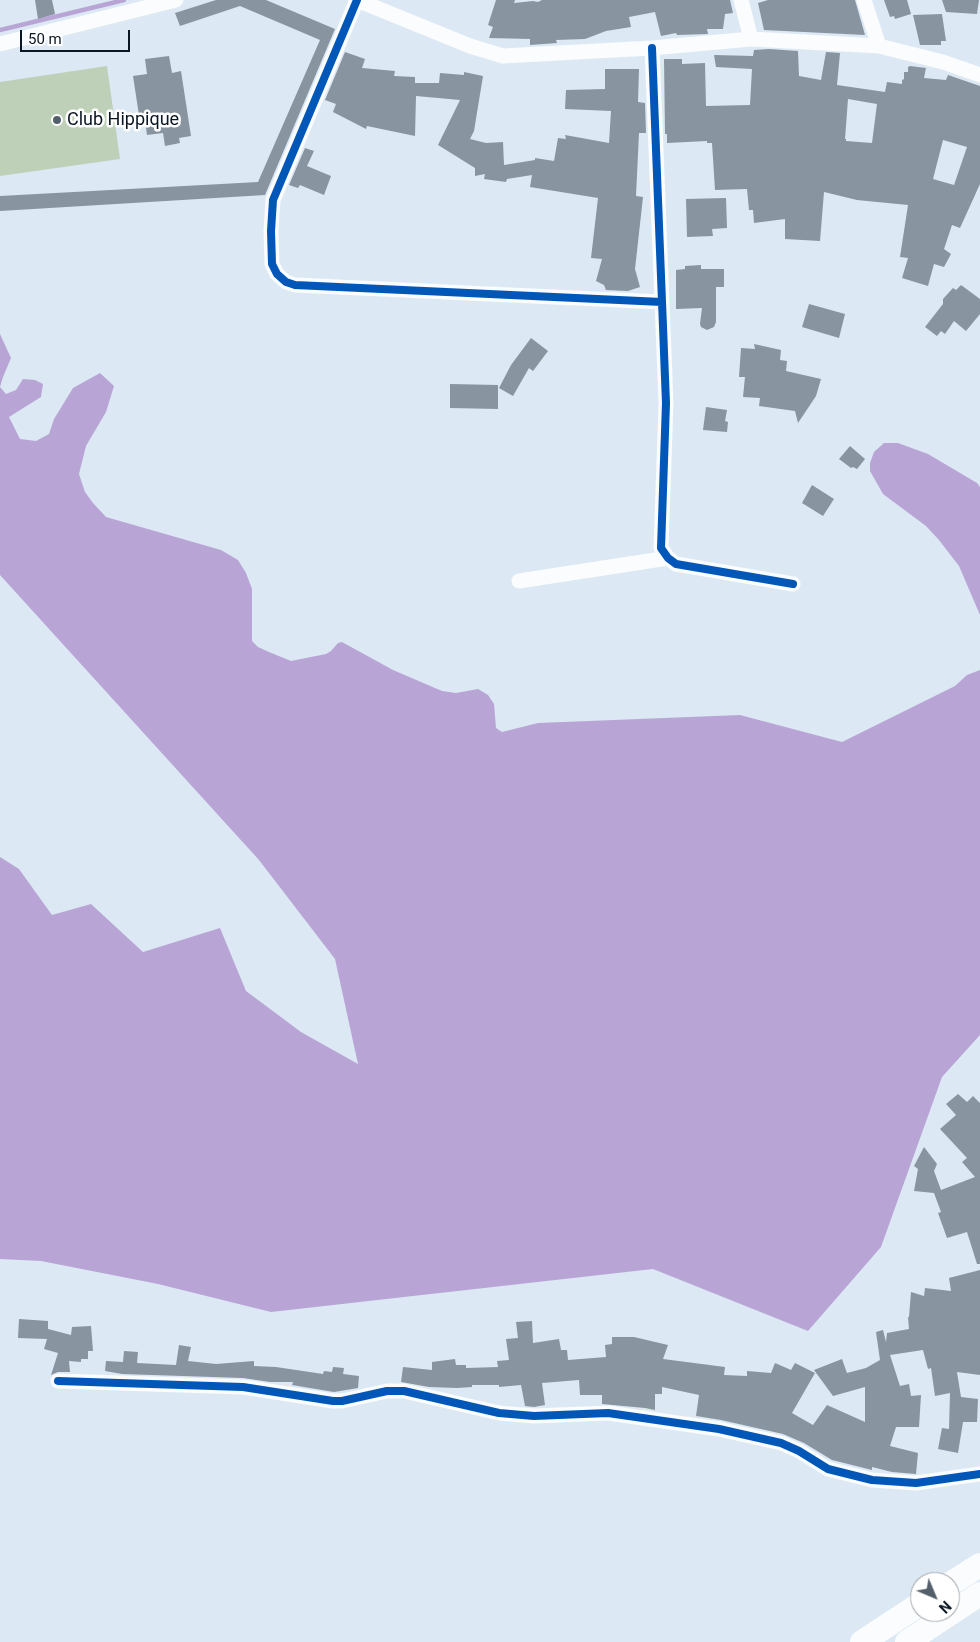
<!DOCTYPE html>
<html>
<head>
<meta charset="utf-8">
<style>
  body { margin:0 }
  #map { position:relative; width:980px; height:1642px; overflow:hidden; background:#dce8f4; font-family:Roboto,sans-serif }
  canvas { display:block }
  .north { position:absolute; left:910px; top:1572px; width:50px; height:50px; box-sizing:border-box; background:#fff; border:1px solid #9da2a7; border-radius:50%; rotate:135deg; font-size:14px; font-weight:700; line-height:20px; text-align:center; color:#091623 }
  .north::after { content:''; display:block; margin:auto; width:18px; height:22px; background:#53606c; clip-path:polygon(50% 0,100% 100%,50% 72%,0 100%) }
  .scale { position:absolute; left:20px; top:30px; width:110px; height:22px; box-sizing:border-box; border:2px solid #091623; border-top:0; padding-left:6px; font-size:15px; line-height:18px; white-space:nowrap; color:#091623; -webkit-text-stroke:4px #fff; paint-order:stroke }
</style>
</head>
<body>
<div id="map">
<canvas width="980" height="1642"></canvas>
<div class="north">N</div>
<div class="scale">50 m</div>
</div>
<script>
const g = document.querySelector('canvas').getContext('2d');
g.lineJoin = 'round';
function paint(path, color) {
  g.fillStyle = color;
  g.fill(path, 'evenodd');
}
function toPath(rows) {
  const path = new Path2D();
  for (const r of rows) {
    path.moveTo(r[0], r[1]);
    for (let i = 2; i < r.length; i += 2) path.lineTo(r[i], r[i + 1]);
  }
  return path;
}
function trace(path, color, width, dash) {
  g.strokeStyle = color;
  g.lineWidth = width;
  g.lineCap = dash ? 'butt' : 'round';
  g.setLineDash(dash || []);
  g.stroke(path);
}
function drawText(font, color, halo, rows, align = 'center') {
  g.font = font + ' Roboto,sans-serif';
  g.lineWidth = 5;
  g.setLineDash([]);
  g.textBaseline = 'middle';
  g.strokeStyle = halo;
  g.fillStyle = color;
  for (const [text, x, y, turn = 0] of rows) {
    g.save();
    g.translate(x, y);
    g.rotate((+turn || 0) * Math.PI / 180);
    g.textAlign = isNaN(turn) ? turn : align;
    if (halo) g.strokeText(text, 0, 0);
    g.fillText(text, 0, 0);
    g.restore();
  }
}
paint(toPath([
  [107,66,120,159,0,176,0,82]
]), '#bed0b8');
paint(toPath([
  [0,334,11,358,3,377,0,387,6,394,16,390,23,379,35,380,43,384,41,397,9,417,20,439,36,441,49,434,54,419,73,388,100,373,114,386,106,412,86,446,79,474,85,492,93,503,106,517,221,550,238,560,246,573,252,589,252,641,258,647,269,652,291,661,326,654,331,651,338,643,342,642,393,670,442,691,456,693,478,689,488,695,494,704,496,728,502,732,538,723,740,715,842,742,955,686,967,675,980,670,980,1035,942,1077,881,1247,808,1331,653,1269,271,1312,158,1284,41,1261,0,1259,0,857,19,869,52,915,91,904,143,952,220,928,246,991,301,1032,358,1064,335,959,259,860,0,575],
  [884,443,898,443,928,454,977,483,980,487,980,615,959,566,939,540,926,526,883,494,870,471,870,463,874,452]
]), '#b8a5d5');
trace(toPath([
  [0,30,124,0]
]), '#b8a5d5', 4.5);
paint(toPath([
  [35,0,52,0,55,14,38,19],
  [216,0,266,0,335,29,265,195,0,211,0,196,258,182,320,40,240,6,180,26,175,13],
  [496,0,515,0,514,3,533,1,538,2,542,0,730,0,733,13,725,14,723,29,707,29,708,34,677,35,676,33,661,36,655,12,629,17,631,27,606,31,585,39,556,40,557,43,530,45,530,39,489,38,493,27,488,25],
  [768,0,855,0,865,35,764,30,758,3],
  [884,0,907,0,911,14,895,19,894,16,890,17],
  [942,0,979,0,977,14,946,12],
  [942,14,946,41,941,41,941,45,920,45,913,15],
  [769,49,798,51,799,76,821,80,826,52,840,53,837,85,885,92,887,82,902,84,902,80,904,79,904,72,908,72,908,67,910,66,926,68,924,78,946,80,948,75,980,86,980,184,960,228,952,225,944,249,951,254,944,267,934,264,928,286,902,278,908,258,900,257,908,205,857,200,824,192,820,241,785,239,785,219,754,223,753,210,749,210,747,189,715,190,712,143,707,143,707,141,667,143,667,134,665,134,664,59,682,59,682,64,705,63,706,106,750,105,752,69,716,67,714,55,753,56,754,50],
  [848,99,877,104,872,143,846,141,846,139,845,139],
  [943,140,967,147,954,185,933,179],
  [345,52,365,59,362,68,395,71,394,76,415,77,415,83,439,83,440,73,464,75,464,72,483,76,474,131,470,139,486,143,503,142,504,165,535,160,535,158,554,161,558,138,566,139,565,135,609,143,611,111,565,109,566,90,605,89,605,69,639,69,638,102,645,103,646,133,639,133,636,196,643,197,635,269,640,287,628,291,606,290,604,285,596,281,602,259,591,258,598,198,530,187,532,175,507,179,506,182,484,179,485,174,475,176,475,168,438,145,460,100,416,96,415,136,367,126,366,129,333,112,336,104,325,100],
  [169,56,172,73,181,71,191,136,179,138,180,143,165,146,163,133,147,135,145,121,140,122,133,76,147,74,145,59],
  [305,148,314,151,307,166,331,176,324,195,300,185,298,188,289,185],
  [726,198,727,228,712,229,713,236,687,237,686,199],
  [701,265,701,269,724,269,724,287,716,287,716,322,714,327,707,330,701,327,700,324,702,308,676,309,676,270,685,269,685,266],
  [961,285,980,299,980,314,966,331,954,321,945,334,941,331,937,336,925,327,943,304,943,299,953,288,956,290],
  [809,304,845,314,839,338,802,327],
  [531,338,548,351,533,371,529,368,513,396,499,388,511,365],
  [754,344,781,350,780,360,787,361,786,371,821,379,816,396,798,423,795,411,759,406,760,398,743,397,745,377,739,377,741,348,755,349],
  [450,384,498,385,498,409,450,408],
  [706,407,727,410,725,421,728,422,727,432,703,430],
  [850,446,865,459,857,469,853,467,851,468,839,459],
  [812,485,834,499,823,516,802,503],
  [958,1094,967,1102,973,1096,980,1103,980,1264,977,1264,967,1232,947,1238,938,1213,941,1212,934,1193,914,1191,918,1169,914,1166,924,1147,937,1164,934,1171,941,1190,975,1177,962,1162,967,1158,940,1129,956,1115,946,1104],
  [980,1270,980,1375,957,1372,961,1397,978,1399,977,1422,963,1422,958,1453,938,1449,942,1428,949,1429,950,1393,935,1396,931,1368,928,1369,923,1350,890,1355,900,1386,909,1384,911,1396,921,1395,919,1427,896,1427,890,1446,918,1453,916,1474,892,1472,872,1467,872,1470,832,1460,804,1443,783,1434,721,1420,696,1416,699,1395,662,1387,662,1394,655,1394,655,1410,645,1408,602,1404,602,1395,580,1395,579,1380,542,1383,545,1405,534,1407,525,1406,521,1385,499,1387,499,1385,472,1385,472,1387,457,1388,429,1387,401,1382,403,1367,432,1370,432,1362,455,1359,456,1365,466,1365,466,1368,498,1367,497,1361,509,1360,506,1339,518,1338,516,1322,532,1321,533,1343,559,1339,561,1350,567,1350,568,1360,606,1357,605,1345,612,1344,612,1337,634,1337,668,1345,663,1359,725,1367,724,1375,747,1376,747,1371,771,1373,775,1363,791,1370,795,1363,815,1373,792,1413,813,1425,827,1405,865,1422,865,1387,833,1396,814,1370,842,1359,847,1373,866,1368,880,1360,876,1332,883,1330,886,1342,887,1333,909,1329,908,1317,909,1317,911,1292,924,1296,925,1288,951,1291,949,1278],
  [19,1319,48,1321,48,1329,71,1335,72,1327,91,1326,93,1351,88,1351,88,1359,81,1359,81,1362,69,1361,70,1372,58,1372,51,1375,58,1353,44,1349,47,1339,18,1338],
  [179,1345,191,1347,188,1361,216,1364,254,1361,254,1366,276,1367,323,1374,324,1371,332,1372,333,1367,344,1368,343,1374,359,1376,358,1388,334,1392,292,1385,293,1382,270,1382,243,1378,122,1374,105,1371,106,1361,123,1362,124,1351,138,1352,137,1363,176,1365]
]), '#8894a0');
trace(toPath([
  [357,0,273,200,271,231,272,264,277,274,286,282,295,285,662,302],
  [357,0,470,46,503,56,652,48,751,39,879,46,943,62,980,75],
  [741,0,751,39],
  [864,0,879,46],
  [0,44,176,0],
  [652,48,666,403,661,548,668,558,676,564,793,584],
  [519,581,668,558],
  [58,1381,243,1387,333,1401,342,1401,387,1391,404,1391,499,1413,534,1416,608,1413,719,1429,781,1443,799,1451,828,1469,872,1480,916,1483,980,1474]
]), '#fafcfd', 15);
trace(toPath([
  [950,1584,980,1565],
  [862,1642,920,1604],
  [907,1642,980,1594]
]), '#fafcfd', 24);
trace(toPath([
  [357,0,273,200,271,231,272,264,277,274,286,282,295,285,662,302],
  [652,48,666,403,661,548,668,558,676,564,793,584],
  [58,1381,243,1387,333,1401,342,1401,387,1391,404,1391,499,1413,534,1416,608,1413,719,1429,781,1443,799,1451,828,1469,872,1480,916,1483,980,1474]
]), '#0057b8', 8);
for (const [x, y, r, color] of [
  [57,120,5,"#53606c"]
]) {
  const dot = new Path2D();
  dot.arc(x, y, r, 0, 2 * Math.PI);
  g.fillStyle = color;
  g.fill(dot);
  trace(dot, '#fff', 2);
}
drawText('18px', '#091623', '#fff', [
  ["Club Hippique",67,120]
], 'left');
</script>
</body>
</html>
